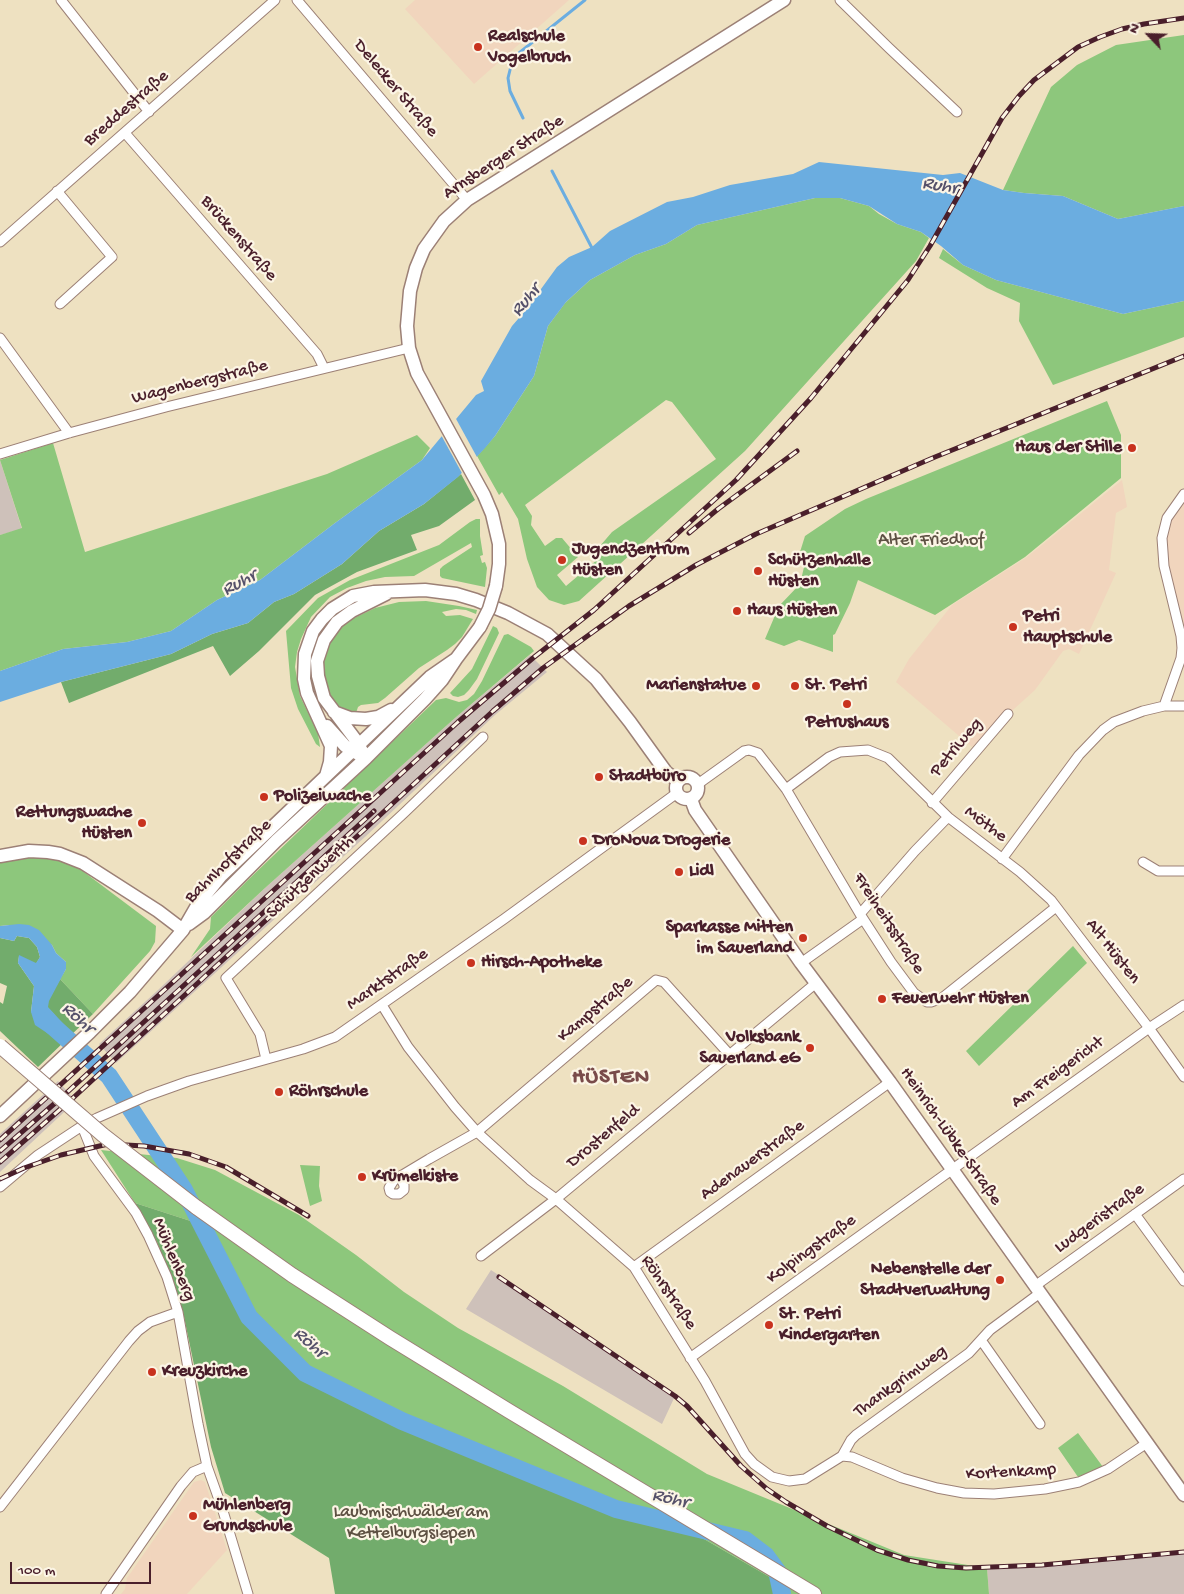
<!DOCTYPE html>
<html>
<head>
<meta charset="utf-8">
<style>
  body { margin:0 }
  #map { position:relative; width:1184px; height:1594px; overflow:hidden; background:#eee1c1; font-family:"Gochi Hand",sans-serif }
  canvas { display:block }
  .north { position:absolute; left:1124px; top:10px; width:50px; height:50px; -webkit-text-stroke:4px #fcf5e5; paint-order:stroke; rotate:294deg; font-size:14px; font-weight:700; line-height:20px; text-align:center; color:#4a1f2b }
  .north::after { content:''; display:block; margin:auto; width:18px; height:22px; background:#4a1f2b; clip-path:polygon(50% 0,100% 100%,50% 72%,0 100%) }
  .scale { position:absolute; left:10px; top:1562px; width:141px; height:22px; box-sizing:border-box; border:2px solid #4a1f2b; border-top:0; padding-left:6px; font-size:15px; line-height:18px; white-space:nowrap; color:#4a1f2b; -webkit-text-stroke:4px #fcf5e5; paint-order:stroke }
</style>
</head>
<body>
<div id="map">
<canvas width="1184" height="1594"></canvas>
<div class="north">N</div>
<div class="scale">100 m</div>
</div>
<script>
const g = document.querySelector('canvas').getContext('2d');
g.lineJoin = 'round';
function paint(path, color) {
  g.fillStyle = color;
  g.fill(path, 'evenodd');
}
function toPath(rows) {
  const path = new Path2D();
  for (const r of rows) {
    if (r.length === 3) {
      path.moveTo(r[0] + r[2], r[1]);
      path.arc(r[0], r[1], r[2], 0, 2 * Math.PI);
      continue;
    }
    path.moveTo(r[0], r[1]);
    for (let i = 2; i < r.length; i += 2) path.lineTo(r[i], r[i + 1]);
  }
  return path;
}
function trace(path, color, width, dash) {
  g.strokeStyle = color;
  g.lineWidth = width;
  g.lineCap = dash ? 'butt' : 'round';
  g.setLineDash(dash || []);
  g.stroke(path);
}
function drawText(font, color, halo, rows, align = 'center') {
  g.font = font + ' "Gochi Hand",sans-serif';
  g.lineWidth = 4.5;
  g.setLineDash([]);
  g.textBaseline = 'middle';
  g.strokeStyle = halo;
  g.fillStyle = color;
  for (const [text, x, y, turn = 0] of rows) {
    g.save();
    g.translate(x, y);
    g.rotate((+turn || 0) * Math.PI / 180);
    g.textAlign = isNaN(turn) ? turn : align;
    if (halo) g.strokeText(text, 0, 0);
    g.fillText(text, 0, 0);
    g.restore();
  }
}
paint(toPath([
  [415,0,569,0,474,84,405,9],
  [1122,480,1127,507,1116,513,1109,570,1116,573,1079,654,1069,649,1063,651,1035,690,972,747,896,682,909,659,952,605,1027,557],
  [1184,498,1184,630,1166,560,1166,539,1170,518],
  [201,1480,205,1482,227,1550,187,1594,121,1594,125,1589,127,1578,194,1482]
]), '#f1d5bd');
paint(toPath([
  [0,460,22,529,0,535],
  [530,655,547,672,495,715,366,836,116,1063,99,1044,158,990,265,888,455,718],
  [58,1081,76,1101,0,1172,0,1134],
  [491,1270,676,1394,662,1424,466,1309],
  [1184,1553,1184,1594,989,1594,987,1568]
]), '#cec1ba');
paint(toPath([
  [1184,35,1184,206,1118,219,1063,196,1024,193,1003,190,1051,87,1077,65,1116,45],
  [815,198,840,198,869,206,879,214,897,224,921,232,929,238,916,261,745,451,579,601,564,605,549,600,537,587,527,559,518,519,502,492,499,495,477,456,495,436,534,376,548,326,565,303,590,280,635,255,666,244,697,225],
  [666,400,672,402,716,459,612,532,594,553,598,559,566,586,557,575,578,557,562,538,556,538,545,546,531,525,532,516,525,505],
  [943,249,963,265,996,280,1123,314,1184,301,1184,337,1053,385,1019,321,1020,303,987,288,939,258],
  [1107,401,1121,435,1121,478,1025,557,935,615,858,580,850,603,835,634,833,635,833,652,799,640,784,646,765,639,779,606,800,584,805,563,800,552,805,536,845,509,866,499],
  [417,435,430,448,422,460,335,523,260,580,217,600,171,631,127,642,63,649,0,671,0,535,22,528,0,460,53,443,85,552,327,474],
  [476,519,480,519,480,536,483,555,480,556,482,563,485,562,487,568,485,587,442,578,440,576,440,569,443,566,472,547,471,543,414,576,385,577,366,581,347,588,330,597,311,617,301,639,297,652,295,667,300,696,318,733,320,747,316,744,298,709,291,688,286,631,318,598,350,580,439,545,470,522],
  [426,601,459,606,477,610,476,614,466,610,456,609,442,612,446,616,460,615,473,619,462,637,455,644,447,650,419,668,385,698,378,703,361,705,358,707,356,713,344,710,338,707,326,690,323,665,326,647,336,631,350,620,375,608,399,602],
  [493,626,497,628,499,633,477,679,469,690,464,695,458,697,453,696,450,693,472,669],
  [508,634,531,647,534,651,455,718,265,888,191,957,210,929,211,917,250,878,436,700,446,698,459,702,467,700,474,694,482,681,504,635],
  [27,857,46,858,63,862,80,869,156,926,155,942,150,951,93,1014,60,979,66,969,66,962,56,953,52,945,9,925,0,926,0,861],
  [1073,946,1087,963,979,1066,966,1051],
  [101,1150,177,1158,215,1170,299,1215,356,1255,404,1292,458,1328,563,1386,707,1474,904,1555,987,1568,989,1594,789,1594,780,1583,685,1528,615,1512,402,1424,303,1374,246,1318,206,1226,135,1203],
  [300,1165,320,1166,319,1186,322,1201,310,1206],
  [1078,1433,1103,1467,1078,1477,1058,1448]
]), '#8dc77c');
paint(toPath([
  [461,474,475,500,439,526,411,535,417,550,357,572,315,595,259,651,230,676,213,646,69,703,61,682,171,654,212,634,248,623,274,602,294,594,342,564,379,531,424,504],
  [17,936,29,938,37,947,40,957,36,964,19,956,18,963,34,986,31,1012,70,1032,48,1008,48,1001,60,979,93,1014,38,1067,0,1031,0,1002,3,1004,7,986,0,983,0,938,14,941],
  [135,1203,206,1226,246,1318,303,1374,402,1424,615,1512,685,1528,780,1583,789,1594,335,1594,329,1558,225,1493,211,1447,183,1312,157,1242]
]), '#72ac6c');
paint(toPath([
  [819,162,943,175,960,173,1003,190,1024,193,1063,196,1118,219,1184,206,1184,301,1123,314,996,280,963,265,941,246,921,232,897,224,869,206,840,198,815,198,697,225,666,244,635,255,590,280,566,302,548,326,534,376,495,436,485,448,458,477,424,504,379,531,342,564,294,594,274,602,248,623,212,634,171,654,61,682,0,702,0,671,63,649,127,642,171,631,217,600,260,580,335,523,422,460,476,395,484,391,481,381,512,326,525,311,557,267,569,257,592,247,610,231,667,202,693,197,730,185,793,174],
  [19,924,29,925,39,930,52,945,56,953,66,962,66,969,49,1001,48,1007,71,1032,59,1041,35,1025,31,1012,34,986,18,963,19,955,36,963,40,957,37,947,29,938,17,936,14,941,0,938,0,926]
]), '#6bade0');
paint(toPath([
  [455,417,478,459,463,475,440,433]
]), '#eee1c1');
trace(toPath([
  [523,118,510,91,508,78,511,66,519,53,585,0],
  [552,171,593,250]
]), '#6bade0', 3);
trace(toPath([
  [47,1021,109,1076,184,1190,249,1317,305,1373,402,1421,616,1509,745,1540,766,1556,777,1571,782,1594]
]), '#6bade0', 18);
const street = toPath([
  [61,0,149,112],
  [297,0,467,200],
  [840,0,889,48,957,112],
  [125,133,317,354,324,368],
  [57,191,112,257,60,304],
  [0,242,275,0],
  [0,338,69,433],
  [0,454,69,433,166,407,409,348],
  [1164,706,1181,658,1182,648,1181,636,1164,566,1162,538,1167,518,1184,494],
  [698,784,744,751,749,750,758,753,786,789,860,914,891,962,914,993,927,1002,931,1002,942,998,1056,907],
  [786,789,829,757,840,752,868,750,888,758,948,817,1020,872,1051,900,1149,1028,1184,1077],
  [932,803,1008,714],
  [1002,859,1079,755,1103,730,1114,722,1143,711,1164,706,1184,706],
  [1143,862,1158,871,1184,871],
  [860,914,915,851,948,817],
  [801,963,863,919],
  [382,1005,408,1047,455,1107,477,1132,530,1180,556,1199,634,1267,705,1381,745,1454,754,1464,772,1477,789,1481,805,1479,842,1456,851,1440,856,1435,969,1353,990,1330,1040,1293],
  [266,1059,260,1034,226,978,404,813,483,737],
  [82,1126,94,1156,136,1213,148,1235,167,1277,178,1312,198,1424,207,1466,223,1511,248,1594],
  [400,1177,404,1185,404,1190,399,1194,393,1194,390,1192,389,1188,394,1180,429,1159,477,1132,656,980,664,982,729,1054],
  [0,1187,38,1155,82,1126,97,1118,147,1096,189,1081,303,1049,335,1037,504,919,677,793],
  [1135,1214,1184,1281],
  [481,1256,556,1199,816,983],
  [634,1267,890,1082],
  [1035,1286,1184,1179],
  [981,1340,1040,1424],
  [690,1358,1149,1028,1184,1005],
  [842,1456,852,1457,902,1478,937,1488,964,1493,994,1494,1045,1489,1079,1482,1108,1469,1147,1443],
  [0,1507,129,1341,138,1331,150,1322,178,1312],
  [106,1594,181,1486,193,1472,207,1466]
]);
const secondary = toPath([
  [496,586,499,564,499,544,492,514,484,495,417,373,409,348,407,326,410,291,416,268,424,249,444,221,467,200,784,0],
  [334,712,350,718,366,719,378,717,391,710],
  [327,726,345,746,360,755],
  [362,751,355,739,324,698,318,676,317,661,324,640,337,622,352,611,386,594],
  [326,776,330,762,331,746,307,693,304,679,305,654,313,631,322,619,332,609,353,596,374,592,425,590,456,594,476,600,508,613,547,634,596,679,630,722,666,772,678,781],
  [687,788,11],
  [691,799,695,810,801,963,890,1082,1184,1495],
  [0,856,29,851,48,852,60,854,83,863,158,911,183,930],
  [189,924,204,913,276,841,366,758,425,699,442,680,456,659,480,627],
  [0,1116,90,1032,130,992,183,930,198,904,221,876,430,677,456,659]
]);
const primary = toPath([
  [196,1207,292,1275,390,1338,509,1411,814,1594]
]);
trace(street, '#9c8076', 11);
trace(secondary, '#9c8076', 15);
trace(primary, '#9c8076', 16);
trace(street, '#fff', 9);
trace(secondary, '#fff', 12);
trace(primary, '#fff', 14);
const rail = toPath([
  [689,533,718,509,797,451],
  [0,1140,458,722,533,658,594,610,736,480,811,398,908,280,930,246,1002,118,1019,96,1034,80,1078,47,1100,37,1122,29,1144,24,1184,18],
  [0,1151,62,1097,374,811],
  [0,1162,73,1098,493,711,543,668,629,606,696,565,756,534,935,457,1184,356],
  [0,1179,24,1168,61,1155,108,1144,144,1146,189,1154,226,1167,308,1216],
  [499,1277,675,1396,687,1406,741,1466,767,1489,786,1502,827,1526,877,1550,908,1560,938,1566,966,1568,1042,1565,1184,1552]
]);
trace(rail, '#4a1f2b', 5);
trace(rail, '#fcf5e5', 3, [9]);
const secondaryBridge = toPath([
  [480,627,489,609,496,586]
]);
const primaryBridge = toPath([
  [0,1046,103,1135,196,1207]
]);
trace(secondaryBridge, '#9c8076', 15, []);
trace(primaryBridge, '#9c8076', 16, []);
trace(secondaryBridge, '#fff', 12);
trace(primaryBridge, '#fff', 14);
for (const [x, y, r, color] of [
  [478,47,5,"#c8321e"],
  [1132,448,5,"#c8321e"],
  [562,560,5,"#c8321e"],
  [758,571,5,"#c8321e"],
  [737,611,5,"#c8321e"],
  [1013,627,5,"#c8321e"],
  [756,686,5,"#c8321e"],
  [795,686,5,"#c8321e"],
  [847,704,5,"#c8321e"],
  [599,777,5,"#c8321e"],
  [264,797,5,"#c8321e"],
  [142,823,5,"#c8321e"],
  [583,841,5,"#c8321e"],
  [679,872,5,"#c8321e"],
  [803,938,5,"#c8321e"],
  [471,963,5,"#c8321e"],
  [882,999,5,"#c8321e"],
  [810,1048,5,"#c8321e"],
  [279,1092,5,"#c8321e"],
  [362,1177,5,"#c8321e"],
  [1000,1280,5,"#c8321e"],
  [769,1325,5,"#c8321e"],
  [152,1372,5,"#c8321e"],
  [193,1516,5,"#c8321e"]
]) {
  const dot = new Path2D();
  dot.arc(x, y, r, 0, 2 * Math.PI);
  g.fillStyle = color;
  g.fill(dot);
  trace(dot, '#fcf5e5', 2);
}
drawText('bold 18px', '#4a1f2b', '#fcf5e5', [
  ["Realschule",488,37],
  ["Vogelbruch",488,58],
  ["Haus der Stille",1122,448,"right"],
  ["Jugendzentrum",572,550],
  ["Hüsten",572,571],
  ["Schützenhalle",768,561],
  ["Hüsten",768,582],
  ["Haus Hüsten",747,611],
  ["Petri",1023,617],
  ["Hauptschule",1023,638],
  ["Marienstatue",746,686,"right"],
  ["St. Petri",805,686],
  ["Petrushaus",847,723,"center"],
  ["Stadtbüro",609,777],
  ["Polizeiwache",274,797],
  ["Rettungswache",132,813,"right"],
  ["Hüsten",132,834,"right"],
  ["DroNova Drogerie",593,841],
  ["Lidl",689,872],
  ["Sparkasse Mitten",793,928,"right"],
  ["im Sauerland",793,949,"right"],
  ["Hirsch-Apotheke",481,963],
  ["Feuerwehr Hüsten",892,999],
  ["Volksbank",800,1038,"right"],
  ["Sauerland eG",800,1059,"right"],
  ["Röhrschule",289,1092],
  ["Krümelkiste",372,1177],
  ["Nebenstelle der",990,1270,"right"],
  ["Stadtverwaltung",990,1291,"right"],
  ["St. Petri",779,1315],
  ["Kindergarten",779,1336],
  ["Kreuzkirche",162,1372],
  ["Mühlenberg",203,1506],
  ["Grundschule",203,1527]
], 'left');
drawText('18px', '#4a1f2b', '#fcf5e5', [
  ["Delecker Straße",395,89,50],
  ["Breddestraße",127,109,-41],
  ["Arnsberger Straße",504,158,-33],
  ["Brückenstraße",238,239,49],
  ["Wagenbergstraße",200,383,-14],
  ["Petriweg",957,748,-50],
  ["Möthe",985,825,37],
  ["Bahnhofstraße",229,862,-44],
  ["Schützenwerth",311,878,-43],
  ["Freiheitsstraße",888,924,57],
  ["Alt Hüsten",1112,952,52],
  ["Marktstraße",388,980,-35],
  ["Kampstraße",596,1010,-40],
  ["Am Freigericht",1058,1073,-36],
  ["Drostenfeld",604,1137,-40],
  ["Heinrich-Lübke-Straße",950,1137,55],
  ["Adenauerstraße",753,1161,-36],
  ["Ludgeristraße",1100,1219,-36],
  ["Kolpingstraße",812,1250,-36],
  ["Mühlenberg",173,1260,68],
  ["Röhrstraße",668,1293,56],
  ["Thankgrimweg",901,1382,-36],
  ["Kortenkamp",1011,1473,-3]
]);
drawText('18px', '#5e5143', '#fcf5e5', [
  ["Alter Friedhof",931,541],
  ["Laubmischwälder am",411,1513],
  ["Kettelburgsiepen",411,1534]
]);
drawText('italic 19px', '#56516a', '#fcf5e5', [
  ["Ruhr",940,187,9],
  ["Ruhr",527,301,-51],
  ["Ruhr",240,584,-28],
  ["Röhr",77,1019,42],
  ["Röhr",309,1344,41],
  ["Röhr",670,1500,13]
]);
g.letterSpacing = '1px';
drawText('bold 22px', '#794b4a', '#fcf5e5', [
  ["HÜSTEN",611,1079]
]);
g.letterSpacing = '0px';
</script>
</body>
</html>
